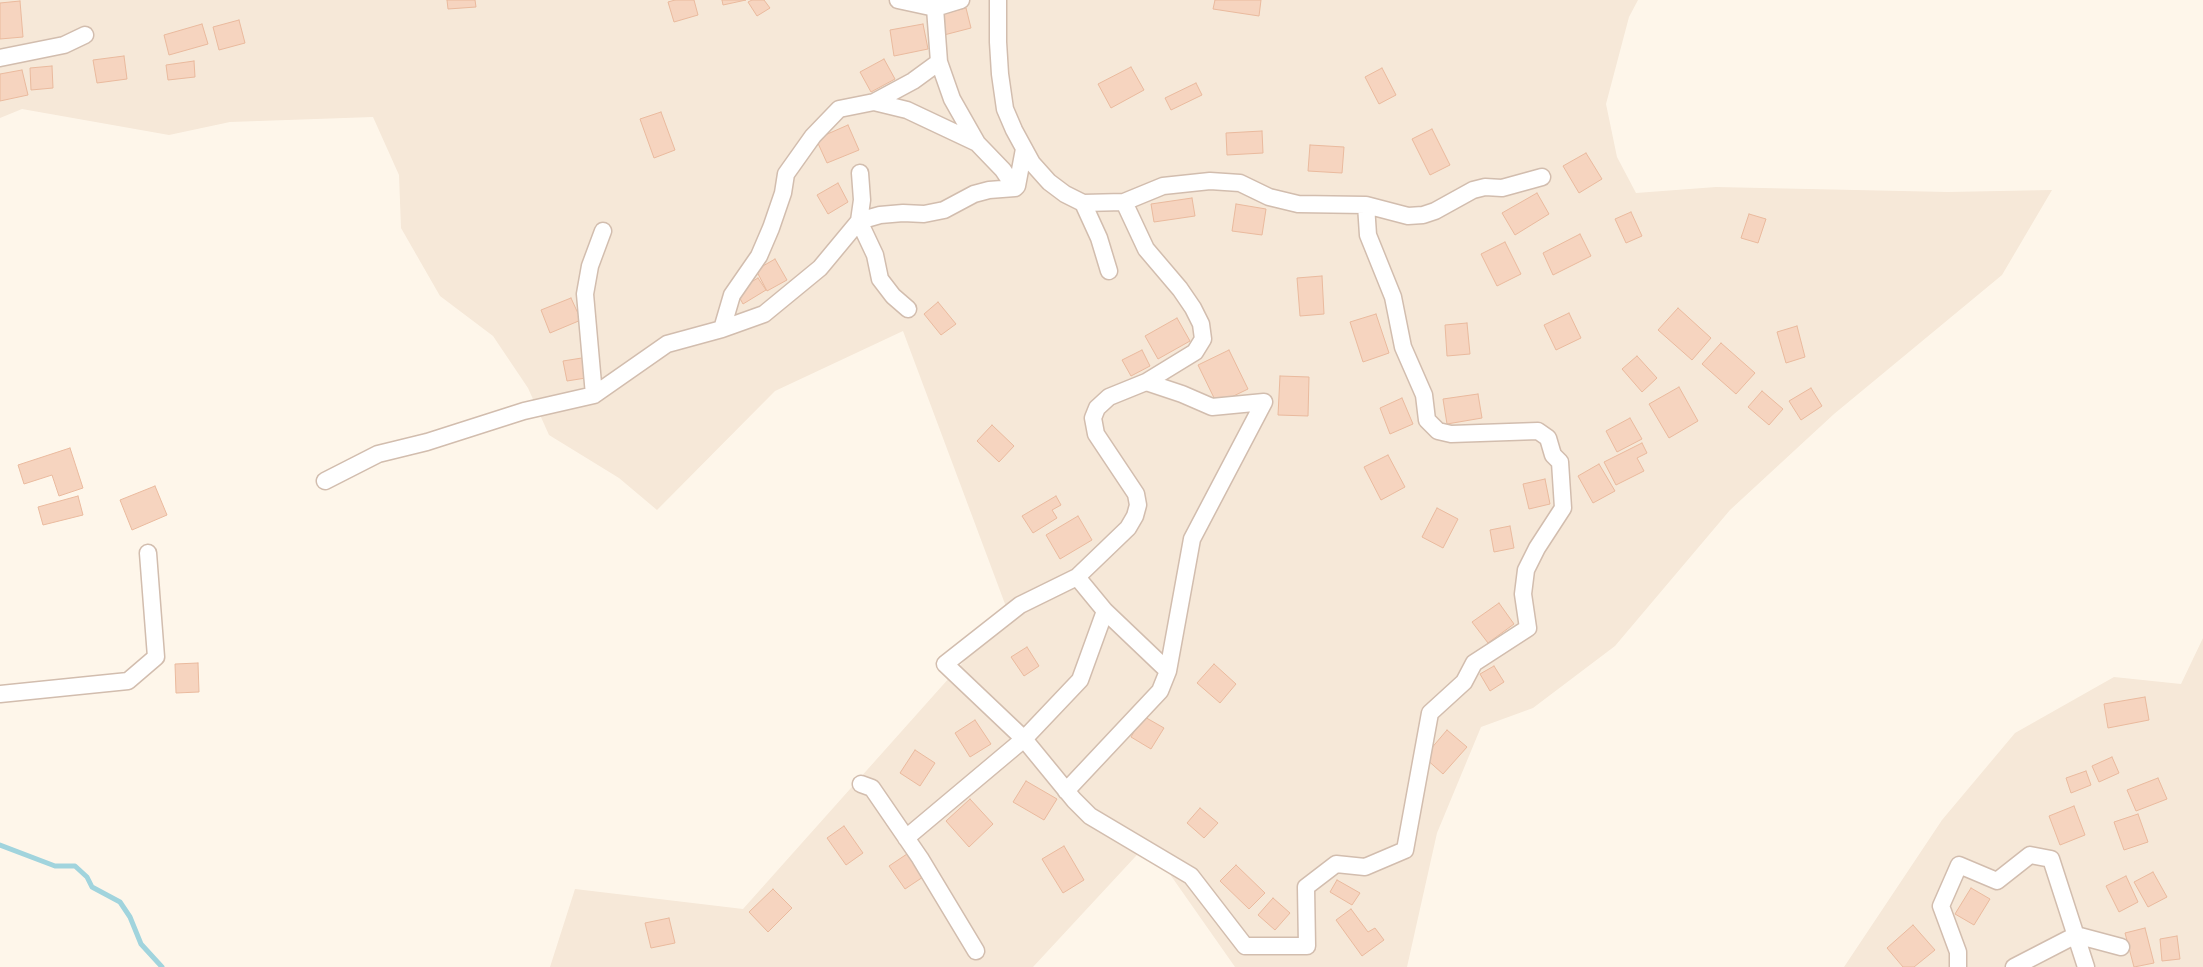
<!DOCTYPE html>
<html>
<head>
<meta charset="utf-8">
<style>
  body { margin:0 }
  canvas { display:block; background:#fef6ea }
</style>
</head>
<body>
<canvas width="2203" height="967"></canvas>
<script>
const g = document.querySelector('canvas').getContext('2d');
g.lineJoin = 'round';
function paint(path, color) {
  g.fillStyle = color;
  g.fill(path, 'evenodd');
}
function toPath(rows) {
  const path = new Path2D();
  for (const r of rows) {
    path.moveTo(r[0], r[1]);
    for (let i = 2; i < r.length; i += 2) path.lineTo(r[i], r[i + 1]);
  }
  return path;
}
function trace(path, color, width, dash) {
  g.strokeStyle = color;
  g.lineWidth = width;
  g.lineCap = dash ? 'butt' : 'round';
  g.setLineDash(dash || []);
  g.stroke(path);
}
paint(toPath([
  [0,0,1638,0,1629,17,1606,104,1617,157,1636,193,1716,187,1948,192,2052,190,2002,275,1834,414,1730,510,1615,646,1533,708,1481,727,1437,833,1407,967,1235,967,1148,843,1033,967,550,967,575,889,743,909,1008,612,903,331,775,391,657,510,619,478,549,435,528,388,493,336,440,296,401,228,399,175,373,117,230,122,169,135,22,109,0,118],
  [2203,638,2203,967,1844,967,1942,820,2015,733,2114,677,2181,684]
]), '#f6e8d8');
trace(toPath([
  [0,845,55,866,75,866,87,877,92,887,120,902,130,917,141,944,162,967]
]), '#a1d4dd', 5);
const building = toPath([
  [447,0,475,0,476,7,448,9,447,0],
  [675,0,694,0,698,15,674,22,668,2,675,0],
  [722,0,746,0,723,5,722,0],
  [752,0,764,0,770,8,757,16,748,2,752,0],
  [1215,0,1261,0,1259,16,1213,9,1215,0],
  [20,1,23,37,0,39,0,3,20,1],
  [966,8,971,28,944,35,939,15,966,8],
  [239,20,245,43,219,50,213,27,239,20],
  [202,24,208,44,169,55,164,35,202,24],
  [923,24,928,49,894,56,890,30,923,24],
  [124,56,127,79,97,83,93,60,124,56],
  [884,59,895,79,871,92,860,72,884,59],
  [194,61,195,77,168,80,166,65,194,61],
  [52,66,53,88,31,90,30,68,52,66],
  [1131,67,1144,90,1111,108,1098,84,1131,67],
  [1382,68,1396,95,1379,104,1365,77,1382,68],
  [22,70,28,95,0,101,0,74,22,70],
  [1196,83,1202,95,1171,110,1165,98,1196,83],
  [661,112,675,150,654,158,640,119,661,112],
  [848,125,859,150,827,163,816,139,848,125],
  [1432,129,1450,165,1430,175,1412,139,1432,129],
  [1262,131,1263,153,1227,155,1226,133,1262,131],
  [1310,145,1344,147,1342,173,1308,171,1310,145],
  [1586,153,1602,179,1579,193,1563,166,1586,153],
  [838,183,848,202,828,214,817,195,838,183],
  [1537,193,1549,214,1515,235,1502,213,1537,193],
  [1192,198,1195,216,1154,222,1151,204,1192,198],
  [1236,204,1266,209,1262,235,1232,231,1236,204],
  [1631,212,1642,236,1626,243,1615,219,1631,212],
  [1749,214,1766,219,1758,243,1741,238,1749,214],
  [1580,234,1591,256,1553,275,1543,253,1580,234],
  [1505,242,1521,274,1497,286,1481,254,1505,242],
  [775,259,787,280,767,291,756,270,775,259],
  [1322,276,1324,314,1300,316,1297,278,1322,276],
  [758,278,766,290,743,304,736,291,758,278],
  [571,298,581,320,550,333,541,310,571,298],
  [938,302,956,324,941,335,924,314,938,302],
  [1678,308,1711,338,1692,360,1658,330,1678,308],
  [1569,313,1581,338,1556,350,1544,325,1569,313],
  [1376,314,1389,353,1363,362,1350,322,1376,314],
  [1177,318,1190,341,1158,359,1145,336,1177,318],
  [1467,323,1470,354,1447,356,1445,325,1467,323],
  [1797,326,1805,357,1786,363,1777,332,1797,326],
  [1721,343,1755,373,1736,394,1702,364,1721,343],
  [1142,350,1150,366,1131,376,1122,360,1142,350],
  [1229,350,1248,389,1217,404,1198,365,1229,350],
  [1637,356,1657,378,1642,392,1622,369,1637,356],
  [588,357,592,377,567,381,563,361,588,357],
  [1280,376,1309,377,1308,416,1278,415,1280,376],
  [1679,387,1698,421,1669,438,1649,404,1679,387],
  [1811,388,1822,406,1801,420,1789,401,1811,388],
  [1762,391,1783,409,1769,425,1748,407,1762,391],
  [1478,394,1482,418,1447,424,1443,399,1478,394],
  [1402,398,1413,424,1390,434,1380,408,1402,398],
  [1630,418,1642,439,1617,452,1606,431,1630,418],
  [992,425,1014,446,999,462,977,441,992,425],
  [1642,443,1647,453,1637,458,1644,471,1616,485,1604,462,1642,443],
  [70,448,83,488,59,496,52,475,24,484,18,465,70,448],
  [1388,455,1405,487,1381,500,1364,467,1388,455],
  [1599,464,1615,491,1593,503,1578,476,1599,464],
  [1545,479,1550,504,1529,509,1523,484,1545,479],
  [155,486,167,515,132,530,120,500,155,486],
  [78,496,83,515,43,525,38,507,78,496],
  [1056,496,1061,505,1052,510,1057,518,1033,533,1022,516,1056,496],
  [1437,508,1458,519,1443,548,1422,537,1437,508],
  [1078,516,1092,540,1060,559,1046,535,1078,516],
  [1510,526,1514,548,1494,552,1490,530,1510,526],
  [1499,603,1514,624,1488,643,1472,622,1499,603],
  [1027,647,1039,666,1024,676,1011,657,1027,647],
  [198,663,199,692,176,693,175,664,198,663],
  [1214,664,1236,684,1220,703,1197,683,1214,664],
  [1494,666,1504,682,1490,691,1480,674,1494,666],
  [2145,697,2149,720,2108,728,2104,704,2145,697],
  [1143,716,1164,728,1151,749,1131,737,1143,716],
  [975,720,991,744,970,757,955,733,975,720],
  [1447,730,1467,747,1443,774,1424,757,1447,730],
  [915,750,935,763,920,786,900,773,915,750],
  [2112,757,2119,773,2099,782,2092,766,2112,757],
  [2086,771,2091,785,2071,793,2066,778,2086,771],
  [2158,778,2167,799,2136,811,2127,790,2158,778],
  [1026,781,1057,799,1044,820,1013,802,1026,781],
  [970,799,993,824,969,847,946,821,970,799],
  [2074,806,2085,835,2060,845,2049,816,2074,806],
  [1200,808,1218,823,1204,838,1187,823,1200,808],
  [2138,814,2148,842,2124,850,2114,822,2138,814],
  [844,826,863,853,846,865,827,838,844,826],
  [1064,846,1084,880,1063,893,1042,859,1064,846],
  [910,852,926,875,905,889,889,866,910,852],
  [1236,865,1265,893,1249,909,1220,881,1236,865],
  [2153,872,2167,897,2148,907,2134,882,2153,872],
  [2126,876,2138,902,2119,912,2106,886,2126,876],
  [1337,880,1360,893,1352,905,1330,892,1337,880],
  [1971,888,1990,899,1974,925,1955,914,1971,888],
  [773,889,792,908,768,932,749,912,773,889],
  [1273,898,1290,913,1275,930,1258,915,1273,898],
  [1351,909,1368,932,1375,928,1384,940,1362,956,1336,920,1351,909],
  [669,918,675,943,651,948,645,923,669,918],
  [1913,925,1935,950,1914,967,1903,967,1887,948,1913,925],
  [2145,928,2154,963,2134,967,2125,933,2145,928],
  [2177,936,2180,959,2162,961,2160,939,2177,936]
]);
paint(building, '#f6d4bf');
trace(building, '#eaba9e', 1);
const minor = toPath([
  [898,0,935,8],
  [961,0,935,8,939,62,952,99,977,143,1003,170,1015,188],
  [998,0,998,42,1000,74,1005,109,1014,130,1032,163,1049,182,1065,194,1083,203,1124,202,1163,186,1210,181,1240,183,1269,197,1298,204,1366,205,1408,216,1423,215,1435,211,1473,190,1485,187,1502,188,1542,177],
  [0,58,64,45,85,35],
  [874,102,907,110,977,143],
  [1124,202,1146,249,1180,289,1193,308,1201,324,1203,339,1195,352,1146,382,1109,397,1097,408,1093,418,1096,434,1136,494,1138,505,1135,516,1128,528,1077,577,1020,605,945,664,1024,739,1074,800,1090,816,1191,876,1245,946,1307,946,1306,887,1336,864,1365,867,1405,850,1430,713,1464,682,1474,663,1528,628,1523,594,1526,570,1537,548,1563,508,1560,462,1553,455,1548,438,1538,431,1451,434,1438,431,1427,420,1424,395,1403,347,1393,297,1368,235,1366,205],
  [1083,203,1099,238,1109,271],
  [908,309,893,296,880,279,875,255,859,221,880,215,903,213,924,214,944,210,974,194,989,190,1015,188,1017,186,1024,149],
  [722,329,732,295,759,256,771,228,783,193,786,174,813,136,839,109,874,102,913,81,939,62],
  [1146,382,1182,394,1212,407,1264,402],
  [594,395,585,294,590,266,603,231],
  [325,481,378,454,427,442,524,411,594,395,667,344,722,329,764,314,820,268,859,221,862,200,860,173],
  [1077,577,1105,611,1168,671],
  [0,694,128,681,156,657,148,553],
  [861,784,872,788,920,858,976,951],
  [1066,791,1160,691,1168,671,1192,539,1264,402],
  [906,838,1024,739,1080,680,1105,611],
  [1958,967,1958,952,1941,906,1959,865,1997,881,2030,855,2051,859,2086,967],
  [2014,967,2076,935,2121,947]
]);
trace(minor, '#d2bdae', 19);
trace(minor, '#fff', 16);
</script>
</body>
</html>
